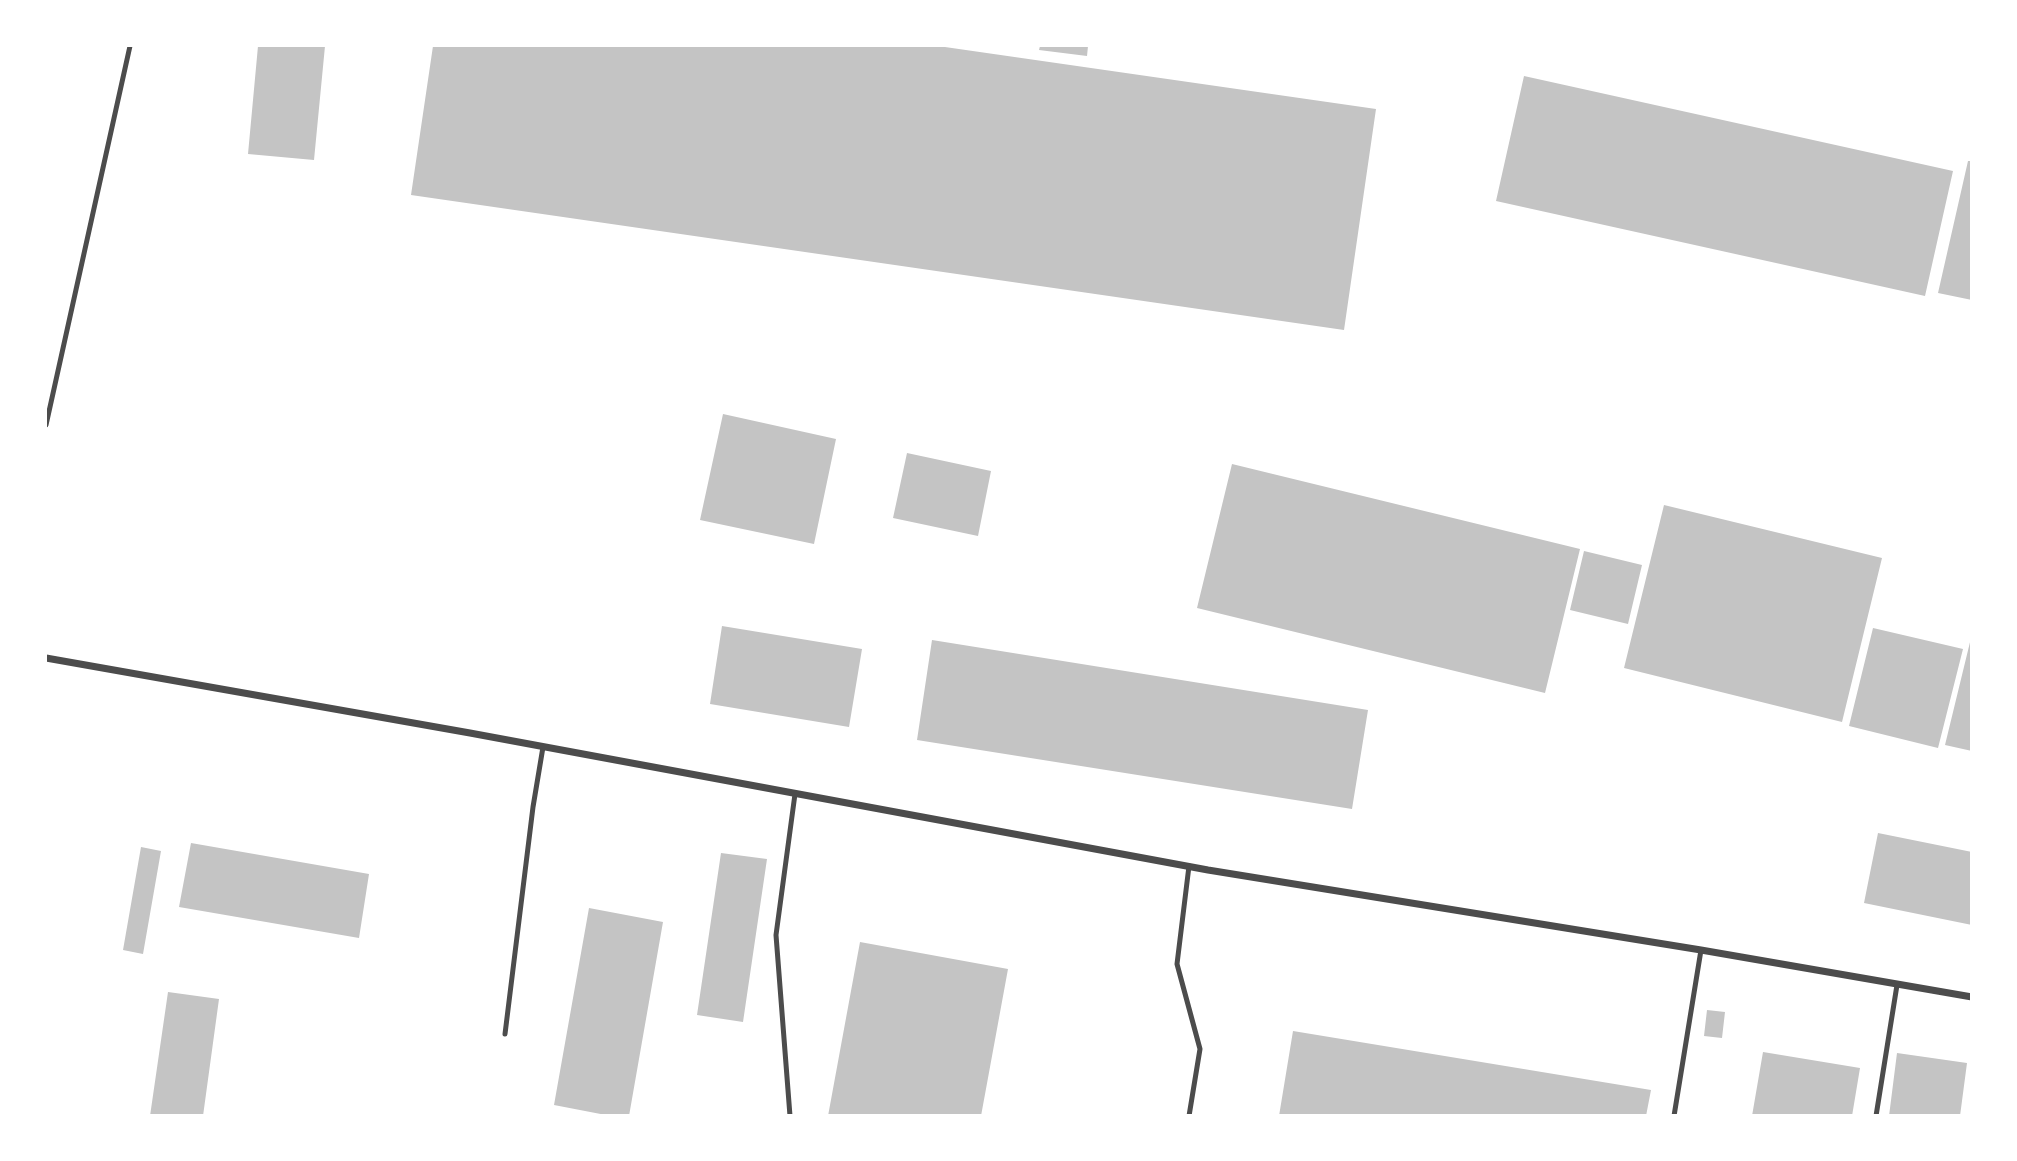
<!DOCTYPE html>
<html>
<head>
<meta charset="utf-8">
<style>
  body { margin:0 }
  #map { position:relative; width:2017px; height:1161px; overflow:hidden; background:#fff; font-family:Bitter,serif }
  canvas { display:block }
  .frame { position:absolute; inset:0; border:47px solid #fff; pointer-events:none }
</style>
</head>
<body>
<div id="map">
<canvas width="2017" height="1161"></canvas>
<div class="frame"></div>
</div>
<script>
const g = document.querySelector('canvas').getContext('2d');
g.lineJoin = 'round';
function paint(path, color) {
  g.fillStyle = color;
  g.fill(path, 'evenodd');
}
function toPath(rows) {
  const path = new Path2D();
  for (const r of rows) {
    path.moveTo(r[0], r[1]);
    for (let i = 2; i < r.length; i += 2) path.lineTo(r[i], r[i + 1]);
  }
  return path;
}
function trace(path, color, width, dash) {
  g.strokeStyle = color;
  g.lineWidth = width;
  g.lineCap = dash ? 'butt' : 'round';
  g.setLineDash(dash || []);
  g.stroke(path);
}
paint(toPath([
  [258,46,325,46,314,160,248,154],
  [433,46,938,46,1376,109,1344,330,411,195],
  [1040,46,1088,46,1087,56,1039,50],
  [1524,76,1953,171,1925,296,1496,201],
  [1968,161,1972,161,1972,300,1938,293],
  [723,414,836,439,814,544,700,520],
  [907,453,991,471,978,536,893,518],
  [1232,464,1580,549,1545,693,1197,608],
  [1664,505,1882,558,1842,722,1624,668],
  [1584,551,1642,565,1628,624,1570,610],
  [722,626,862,649,849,727,710,704],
  [1873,628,1963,649,1938,748,1849,726],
  [1971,638,1972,638,1972,751,1945,745],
  [932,640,1368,710,1352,809,917,740],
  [1878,833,1972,852,1972,925,1864,903],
  [191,843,369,874,359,938,179,907],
  [141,847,161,851,143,954,123,950],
  [721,853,767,859,743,1022,697,1015],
  [589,908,663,922,629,1116,611,1116,554,1105],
  [860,942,1008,969,981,1116,828,1116],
  [168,992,219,999,203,1116,150,1116],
  [1707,1010,1725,1012,1722,1038,1704,1036],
  [1293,1031,1651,1090,1646,1116,1279,1116],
  [1763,1052,1860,1068,1852,1116,1752,1116],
  [1897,1053,1967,1063,1960,1116,1889,1116]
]), '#c4c4c4');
trace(toPath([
  [46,425,130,46],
  [505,1034,533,807,543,747],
  [790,1116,776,935,795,794],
  [1189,1116,1200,1049,1177,964,1189,866],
  [1674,1116,1701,950],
  [1876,1116,1897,985]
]), '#4c4c4c', 5);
trace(toPath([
  [46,658,470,733,1208,870,1701,950,1972,997]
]), '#4c4c4c', 7);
</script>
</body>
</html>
